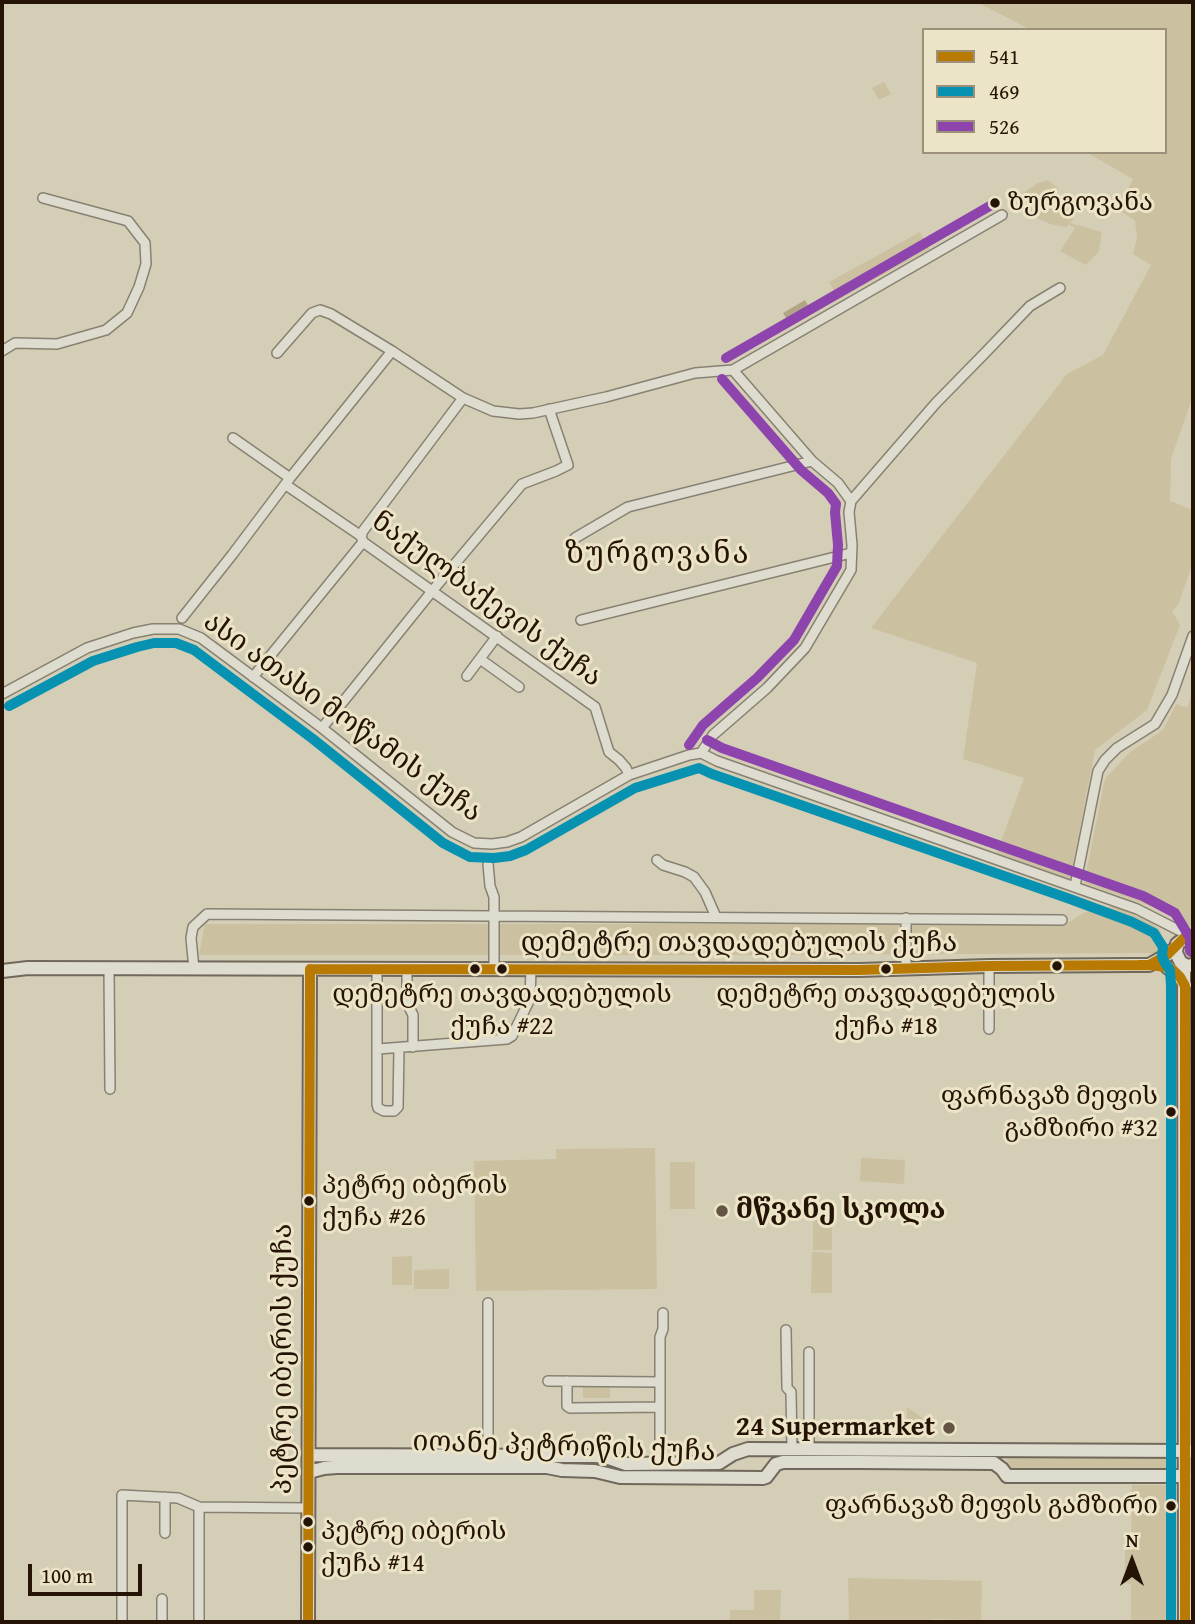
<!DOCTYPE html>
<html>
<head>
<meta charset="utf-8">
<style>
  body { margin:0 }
  #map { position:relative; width:1195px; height:1624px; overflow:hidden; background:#d5ceb6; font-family:"Gentium Book Plus",serif }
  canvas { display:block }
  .frame { position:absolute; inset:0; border:4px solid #251306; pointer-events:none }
  .legend { position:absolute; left:922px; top:28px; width:245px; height:126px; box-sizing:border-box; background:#ece4c7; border:2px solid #9c907a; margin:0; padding:9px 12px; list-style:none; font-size:21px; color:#251306 }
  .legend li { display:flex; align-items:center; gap:14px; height:35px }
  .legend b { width:35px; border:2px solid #9c907a }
  .north { position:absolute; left:1097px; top:1526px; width:70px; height:70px; -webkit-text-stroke:5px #ece4c7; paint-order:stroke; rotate:0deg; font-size:19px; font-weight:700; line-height:28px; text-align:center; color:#251306 }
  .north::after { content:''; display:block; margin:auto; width:24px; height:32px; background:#251306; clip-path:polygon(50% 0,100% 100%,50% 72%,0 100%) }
  .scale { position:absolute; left:28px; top:1564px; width:114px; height:32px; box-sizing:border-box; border:4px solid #251306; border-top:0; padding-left:9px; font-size:21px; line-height:24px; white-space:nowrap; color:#251306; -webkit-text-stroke:5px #ece4c7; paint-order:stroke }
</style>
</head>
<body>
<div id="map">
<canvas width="1195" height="1624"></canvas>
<div class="frame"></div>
<ul class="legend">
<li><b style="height:9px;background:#b87a02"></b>541</li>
<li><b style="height:9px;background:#0692b0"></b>469</li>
<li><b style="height:9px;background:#8e44ad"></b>526</li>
</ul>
<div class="north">N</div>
<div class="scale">100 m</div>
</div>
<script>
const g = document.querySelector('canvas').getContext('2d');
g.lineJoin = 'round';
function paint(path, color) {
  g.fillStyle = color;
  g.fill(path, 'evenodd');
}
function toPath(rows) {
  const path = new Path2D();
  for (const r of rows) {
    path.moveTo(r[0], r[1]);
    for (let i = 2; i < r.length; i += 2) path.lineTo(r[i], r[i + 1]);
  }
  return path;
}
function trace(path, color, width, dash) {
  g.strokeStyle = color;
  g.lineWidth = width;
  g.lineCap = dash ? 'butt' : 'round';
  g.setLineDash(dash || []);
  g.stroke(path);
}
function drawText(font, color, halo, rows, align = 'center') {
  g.font = font + ' "Gentium Book Plus","Noto Serif Georgian",serif';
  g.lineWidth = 6;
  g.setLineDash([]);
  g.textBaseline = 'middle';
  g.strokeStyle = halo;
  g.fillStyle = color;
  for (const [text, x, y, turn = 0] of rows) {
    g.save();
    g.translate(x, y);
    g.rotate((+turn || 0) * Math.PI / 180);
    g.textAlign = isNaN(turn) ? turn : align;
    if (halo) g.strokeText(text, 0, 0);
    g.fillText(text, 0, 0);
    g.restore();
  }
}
paint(toPath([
  [977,2,1193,2,1193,396,1171,459,1170,501,1193,510,1193,562,1179,603,1172,611,1180,625,1147,710,1095,750,1070,879,997,853,1024,778,963,759,977,663,871,628,1067,374,1103,355,1151,265,1133,254,1137,238,1135,221,1118,209,1133,179,1086,152,1165,152,1165,30,1031,30],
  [884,82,891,94,879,100,872,88],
  [1048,180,1059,189,1054,195,1079,211,1070,223,1102,232,1099,251,1086,265,1060,251,1075,228,1068,224,1067,227,1050,224,1032,216,1022,209,1021,203,1017,197,1038,183],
  [920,232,929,249,839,299,829,282],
  [1193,690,1193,927,1184,924,1179,916,1084,883,1105,779,1129,753,1163,730,1176,704,1187,708],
  [1113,906,1150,922,1159,929,1164,940,1161,953,762,955,199,955,205,924,1066,924,1085,912],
  [1193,980,1193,1437,1192,1437],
  [655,1148,657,1289,476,1291,474,1161,556,1159,556,1149],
  [861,1158,905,1160,904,1184,860,1181],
  [670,1162,695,1162,695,1209,670,1209],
  [813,1203,832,1203,832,1250,813,1250],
  [812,1252,832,1253,832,1293,811,1293],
  [412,1256,412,1285,392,1285,392,1257],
  [449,1269,449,1289,414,1289,414,1270],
  [583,1384,610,1384,610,1398,583,1398],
  [907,1407,936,1428,936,1434,929,1434,928,1424,924,1421,917,1422,917,1433,899,1434,899,1416,907,1420],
  [1009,1454,1172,1455,1176,1464,1173,1471,1012,1473,1007,1469,1007,1457],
  [1132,1485,1176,1485,1175,1622,1131,1622,1131,1584,1125,1583,1125,1545,1131,1544],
  [848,1578,982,1581,981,1620,931,1619,930,1622,849,1622],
  [754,1590,781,1590,780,1622,730,1622,730,1610,754,1610]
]), '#cbc09f');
paint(toPath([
  [805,300,811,311,789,323,783,313]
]), '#b1a586');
const street = toPath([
  [2,351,15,343,57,344,106,330,127,313,139,287,146,264,145,243,128,221,43,198],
  [277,353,312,313,320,310,331,314,392,351,463,398,493,411,519,414,533,413,606,397,695,373,733,370,1002,215],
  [233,438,290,478],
  [286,485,361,536,363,542,595,707,609,752,619,760,626,768,629,775],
  [851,501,936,403,984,354,1030,306,1060,288],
  [361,536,363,531,463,398],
  [575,538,628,507,812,461],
  [182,618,232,555,290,478,392,351],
  [581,620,851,553],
  [480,659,519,687],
  [467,676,497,636],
  [253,677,363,542],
  [2,694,87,648,133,633,153,629,179,629,201,638,322,728,452,832,474,843,492,844,507,842,521,837,629,775,689,755,701,753,717,761,1137,909,1192,937],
  [322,728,433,590,522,484,556,471,568,465,549,409],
  [701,753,713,735,767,688,805,648,851,570,852,545,849,512,851,501,838,483,812,461,733,370],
  [657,860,663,865,685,872,694,877,705,892,716,917],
  [488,864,490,886,494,897,494,969],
  [1075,886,1098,771,1105,760,1117,748,1155,724,1172,695,1193,636],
  [906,918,906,969],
  [989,966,989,1029],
  [109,969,110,1089],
  [194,969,191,938,193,927,207,914,1062,920],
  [377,969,377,1104,378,1108,384,1111,394,1111,398,1107,399,1048],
  [407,969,407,1003,413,1015,413,1047],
  [378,1049,507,1039,512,1036,530,999,531,969],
  [488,1303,488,1455],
  [786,1330,787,1388,791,1392,792,1449],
  [548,1381,660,1382],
  [567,1381,567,1406,570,1408,660,1407],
  [809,1449,809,1352],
  [660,1464,660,1337,663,1329,663,1313],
  [165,1533,165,1497],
  [162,1599,162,1622],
  [122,1622,122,1495,178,1498,199,1507,308,1508],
  [199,1622,199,1507]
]);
const secondary = toPath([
  [1193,937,1188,937,1181,941,1177,944,1176,953,1181,963,1188,966,1193,965],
  [1184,964,1185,1622],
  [1167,967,1180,977,1185,985],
  [2,971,28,968,859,970,989,966,1133,965,1149,965,1167,955,1177,947],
  [309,1455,595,1456,606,1457,626,1464,719,1463,733,1454,748,1449,1193,1451],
  [309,1472,324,1468,337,1467,547,1467,562,1470,595,1471,620,1477,763,1478,766,1477,776,1464,783,1462,860,1462,994,1463,1002,1469,1007,1476,1185,1476],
  [308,1622,310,969]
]);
trace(street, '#878172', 12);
trace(secondary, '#6f685b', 16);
trace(street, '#dedbcf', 9);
trace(secondary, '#dedbcf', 12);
trace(toPath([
  [1139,965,1149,965,1167,955,1184,938,1193,937],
  [310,969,859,970,989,966,1149,965,1167,967,1173,970,1180,977,1185,986,1185,1622],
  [308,1622,310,969]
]), '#b87a02', 10);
trace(toPath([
  [9,706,93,661,137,647,154,643,176,643,194,650,313,739,443,843,470,857,494,858,510,856,526,850,635,788,699,768,712,774,1070,899,1132,922,1154,933,1163,947,1162,956,1165,963,1170,970,1171,986,1171,1622]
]), '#0692b0', 10);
trace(toPath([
  [726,358,995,203],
  [707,740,722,748,1143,896,1175,913,1190,938,1190,951,1193,953],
  [689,745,703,725,757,678,794,640,837,566,838,545,835,512,836,504,828,493,801,470,722,379]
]), '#8e44ad', 10);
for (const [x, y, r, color] of [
  [995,203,6,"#251306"],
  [1057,966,6,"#251306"],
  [475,969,6,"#251306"],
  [502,969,6,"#251306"],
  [886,969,6,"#251306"],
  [1171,1112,6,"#251306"],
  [309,1201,6,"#251306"],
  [722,1211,7,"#635444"],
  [949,1428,7,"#635444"],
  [1171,1506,6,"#251306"],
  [308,1522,6,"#251306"],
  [308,1547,6,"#251306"]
]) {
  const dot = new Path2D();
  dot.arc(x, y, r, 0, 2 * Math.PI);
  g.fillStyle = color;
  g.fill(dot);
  trace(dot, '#ece4c7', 2.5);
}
drawText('26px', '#251306', '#ece4c7', [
  ["ზურგოვანა",1008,203],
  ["დემეტრე თავდადებულის",502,995,"center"],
  ["ქუჩა #22",502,1027,"center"],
  ["დემეტრე თავდადებულის",886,995,"center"],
  ["ქუჩა #18",886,1027,"center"],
  ["ფარნავაზ მეფის",1158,1097,"right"],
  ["გამზირი #32",1158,1129,"right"],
  ["პეტრე იბერის",322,1186],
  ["ქუჩა #26",322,1218],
  ["ფარნავაზ მეფის გამზირი",1158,1506,"right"],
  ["პეტრე იბერის",321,1532],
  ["ქუჩა #14",321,1564]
], 'left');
drawText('28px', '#251306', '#ece4c7', [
  ["ნაქულბაქევის ქუჩა",486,600,36],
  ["ასი ათასი მოწამის ქუჩა",342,718,36],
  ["დემეტრე თავდადებულის ქუჩა",739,944],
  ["პეტრე იბერის ქუჩა",284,1359,-90],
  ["იოანე პეტრიწის ქუჩა",564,1448,2]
]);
drawText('bold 28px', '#251306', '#ece4c7', [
  ["მწვანე სკოლა",736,1211],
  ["24 Supermarket",935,1428,"right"]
], 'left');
g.letterSpacing = '2px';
drawText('30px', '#251306', '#ece4c7', [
  ["ზურგოვანა",658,555]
]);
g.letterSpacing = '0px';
</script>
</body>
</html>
